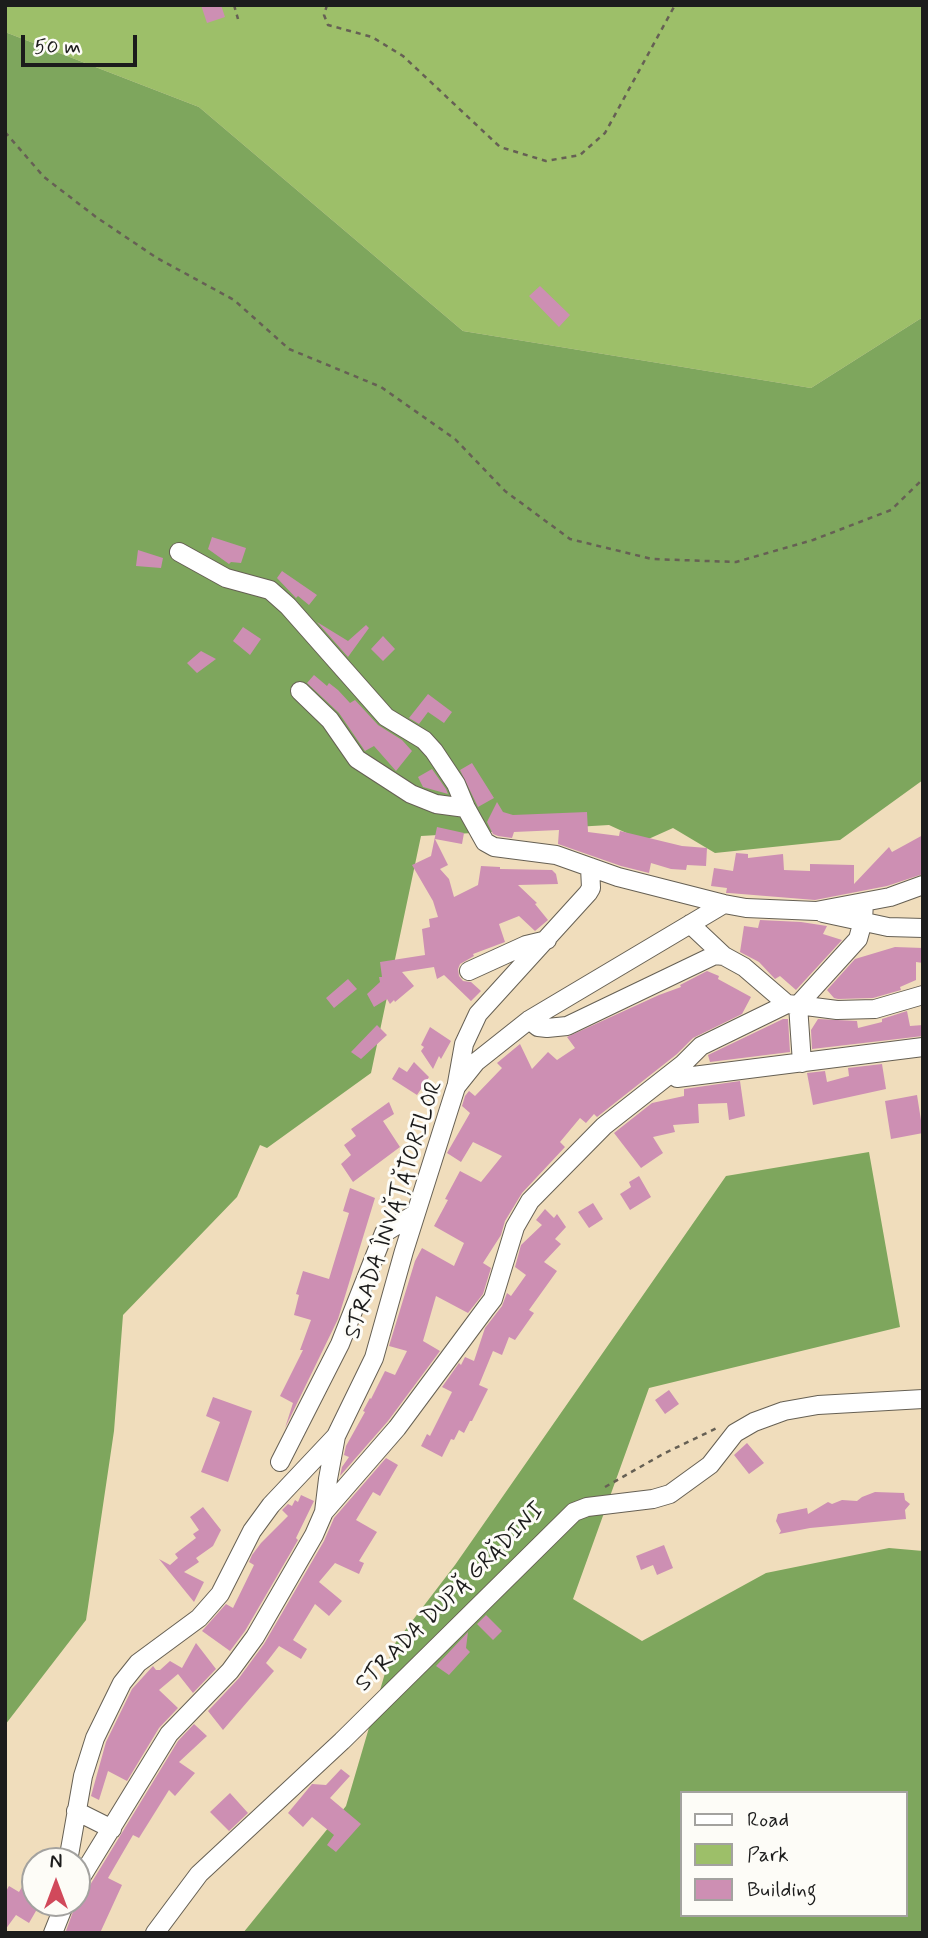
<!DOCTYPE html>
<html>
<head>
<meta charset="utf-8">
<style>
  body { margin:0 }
  #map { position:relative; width:928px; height:1938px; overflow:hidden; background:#f0ddbc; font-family:Mynerve,sans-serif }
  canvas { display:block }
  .frame { position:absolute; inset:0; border:7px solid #1c1c1c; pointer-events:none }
  .legend { position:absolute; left:680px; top:1791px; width:228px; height:126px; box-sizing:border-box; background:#fdfcf7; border:2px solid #a3a29f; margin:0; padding:9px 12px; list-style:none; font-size:21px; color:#1c1c1c }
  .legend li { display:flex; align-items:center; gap:14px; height:35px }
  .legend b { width:35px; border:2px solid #a3a29f }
  .north { position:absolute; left:21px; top:1847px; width:70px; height:70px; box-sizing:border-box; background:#fdfcf7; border:2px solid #a3a29f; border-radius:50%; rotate:0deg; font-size:19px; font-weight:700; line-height:28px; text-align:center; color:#1c1c1c }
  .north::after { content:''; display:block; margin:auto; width:24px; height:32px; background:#d1495b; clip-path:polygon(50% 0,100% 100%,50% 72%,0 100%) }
  .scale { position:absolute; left:21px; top:35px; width:116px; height:32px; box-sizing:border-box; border:4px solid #1c1c1c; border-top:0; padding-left:9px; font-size:21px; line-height:24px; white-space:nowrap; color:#1c1c1c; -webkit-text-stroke:5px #fdfcf7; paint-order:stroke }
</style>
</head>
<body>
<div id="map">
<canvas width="928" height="1938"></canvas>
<div class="frame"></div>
<ul class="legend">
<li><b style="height:9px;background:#fff"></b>Road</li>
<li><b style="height:19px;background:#9dbf69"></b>Park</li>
<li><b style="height:19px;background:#cd8fb3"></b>Building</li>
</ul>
<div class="north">N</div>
<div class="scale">50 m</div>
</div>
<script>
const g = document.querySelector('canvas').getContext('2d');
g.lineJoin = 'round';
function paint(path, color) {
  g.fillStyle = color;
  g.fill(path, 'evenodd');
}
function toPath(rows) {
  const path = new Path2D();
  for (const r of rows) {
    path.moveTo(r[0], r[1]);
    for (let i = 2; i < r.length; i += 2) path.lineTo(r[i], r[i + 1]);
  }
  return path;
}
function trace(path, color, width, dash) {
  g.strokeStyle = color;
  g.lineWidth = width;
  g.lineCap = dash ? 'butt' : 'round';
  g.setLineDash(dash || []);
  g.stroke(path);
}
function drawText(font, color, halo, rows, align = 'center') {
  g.font = font + ' Mynerve,sans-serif';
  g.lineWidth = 6;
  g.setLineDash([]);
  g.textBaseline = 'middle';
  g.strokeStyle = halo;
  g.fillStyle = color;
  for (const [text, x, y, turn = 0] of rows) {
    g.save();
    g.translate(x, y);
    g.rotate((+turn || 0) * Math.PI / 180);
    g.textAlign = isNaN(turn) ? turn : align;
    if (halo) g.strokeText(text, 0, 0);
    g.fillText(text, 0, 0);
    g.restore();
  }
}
paint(toPath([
  [5,5,923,5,923,317,811,388,463,331,199,107,5,32]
]), '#9dbf69');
paint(toPath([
  [5,32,199,107,463,331,811,388,923,317,923,780,840,840,715,853,673,828,644,841,609,825,421,836,371,1073,267,1148,260,1145,237,1197,123,1315,114,1431,86,1620,5,1725],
  [869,1152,900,1327,649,1388,573,1599,642,1641,766,1573,889,1548,923,1551,923,1933,243,1933,346,1806,393,1646,455,1565,726,1176],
  [681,1793,905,1793,905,1915,681,1915]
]), '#7ea65d');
paint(toPath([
  [201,5,221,5,225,17,207,23],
  [540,286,570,315,559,327,529,296],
  [212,537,246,548,241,563,231,562,229,564,208,549],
  [138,550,163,558,161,568,136,566],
  [282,571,317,595,309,605,298,596,296,598,277,578],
  [317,622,348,641,366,625,369,628,348,657],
  [243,627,261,639,250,655,233,641],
  [383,636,395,649,383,661,371,649],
  [201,651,216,659,197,673,187,663],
  [314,675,327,686,329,683,338,690,350,703,355,700,378,725,402,740,412,751,396,771,374,746,365,751,339,713,307,683],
  [428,694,452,712,444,723,428,712,419,724,409,718],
  [472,763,494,798,478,807,460,770],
  [432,769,446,789,448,794,423,787,418,777],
  [497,802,503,812,513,815,587,812,588,832,619,836,620,831,682,846,707,848,706,866,687,865,686,870,671,869,651,863,649,873,621,866,558,844,559,830,514,832,512,838,498,836,493,834,487,822],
  [437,827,464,833,462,844,435,839,448,865,440,869,449,879,454,897,478,885,481,866,500,867,500,869,552,870,556,874,558,884,518,885,537,903,535,904,548,920,535,931,519,916,499,924,505,942,473,954,474,956,460,964,458,969,459,976,463,981,471,982,481,991,471,1001,444,975,437,979,434,967,402,972,414,986,395,1002,394,1000,390,1004,387,999,374,1007,367,994,380,982,379,977,382,977,380,962,425,955,422,929,430,927,429,919,438,917,433,901,412,865,431,856],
  [923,835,923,874,887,886,815,900,729,893,726,893,727,888,711,886,714,868,733,871,736,853,748,854,748,858,783,854,784,870,810,871,810,864,854,865,854,884,889,847,892,852],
  [760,920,801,922,827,926,823,934,842,940,796,990,780,976,775,979,759,962,740,952,744,926,758,928],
  [895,947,923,948,923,963,916,962,916,980,900,987,901,990,873,998,838,999,834,998,827,990,855,959],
  [707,971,719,976,718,979,751,997,742,1014,693,1038,677,1054,597,1117,594,1114,586,1123,580,1118,560,1142,565,1147,522,1193,505,1221,501,1235,483,1263,491,1268,483,1294,468,1313,436,1296,423,1341,440,1351,388,1421,340,1476,342,1467,349,1457,344,1455,346,1446,365,1412,363,1411,370,1398,371,1399,385,1371,395,1375,407,1351,389,1346,415,1261,422,1248,454,1266,464,1243,434,1226,448,1200,445,1199,460,1171,481,1182,502,1156,473,1142,461,1162,447,1153,470,1113,462,1106,465,1096,469,1091,475,1096,502,1068,497,1063,520,1044,532,1069,548,1052,557,1060,575,1048,567,1037,659,995,681,987,680,985],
  [348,979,357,989,334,1008,326,998],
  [907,1011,910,1026,923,1025,923,1036,812,1049,811,1030,818,1019,857,1021,858,1028,882,1022,882,1019],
  [783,1019,788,1019,790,1052,710,1062,708,1055],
  [377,1025,387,1035,361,1059,351,1052],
  [430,1027,451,1041,441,1059,439,1056,433,1069,421,1051,424,1047,421,1045],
  [414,1062,429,1077,417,1095,392,1079,399,1067,407,1072],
  [882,1064,886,1089,813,1105,807,1073,825,1071,827,1082,849,1076,848,1068],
  [740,1081,745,1116,729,1120,727,1103,698,1104,699,1123,673,1125,675,1132,653,1137,663,1153,641,1168,614,1133,652,1103,684,1096,684,1089],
  [917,1095,923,1133,891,1139,885,1101],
  [389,1102,394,1114,383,1121,400,1147,353,1182,341,1164,351,1155,344,1145,356,1136,351,1129],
  [639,1176,651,1197,630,1210,620,1194,631,1187,629,1182],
  [350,1188,375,1198,338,1319,285,1428,293,1403,280,1396,303,1350,300,1350,311,1320,294,1315,299,1295,296,1294,303,1271,329,1279,349,1213,343,1211],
  [593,1203,603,1219,589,1228,578,1212],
  [545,1209,554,1218,557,1214,566,1227,555,1239,561,1244,544,1262,557,1271,529,1310,534,1313,515,1340,509,1337,502,1355,493,1351,479,1385,488,1389,472,1421,470,1421,464,1433,459,1430,454,1440,451,1439,442,1457,421,1446,427,1434,430,1436,452,1392,442,1387,459,1363,461,1365,465,1357,474,1361,485,1328,502,1306,507,1293,511,1296,526,1275,515,1267,521,1245,542,1225,536,1220],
  [669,1390,679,1404,665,1414,655,1400],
  [213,1397,252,1411,228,1482,201,1472,220,1422,206,1416],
  [747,1443,764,1463,749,1474,734,1455],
  [386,1458,398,1465,380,1496,373,1492,356,1520,377,1532,359,1561,364,1563,359,1574,335,1563,319,1582,342,1601,329,1616,315,1604,293,1640,307,1649,301,1659,279,1646,266,1663,274,1671,223,1730,208,1711,239,1678,264,1644,324,1541,334,1518],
  [875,1492,904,1493,905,1500,910,1504,905,1510,906,1519,810,1528,779,1534,781,1531,776,1521,778,1514,807,1508,808,1514,828,1502,832,1504,842,1500,857,1501,862,1497],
  [301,1495,314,1501,296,1538,298,1540,245,1631,230,1651,202,1631,226,1604,233,1608,254,1565,249,1562,252,1555,261,1543,288,1516,282,1510,288,1504,292,1506,295,1500,298,1502],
  [203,1507,221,1530,213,1546,196,1558,199,1562,184,1572,204,1582,194,1602,159,1559,170,1565,178,1558,175,1554,196,1538,193,1534,199,1530,190,1517],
  [664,1545,673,1568,657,1575,653,1565,641,1570,636,1556],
  [486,1615,502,1631,493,1640,477,1624],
  [468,1632,466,1648,470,1652,449,1675,436,1666],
  [196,1643,216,1669,193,1693,178,1674,159,1690,178,1708,159,1728,127,1781,108,1771,99,1800,91,1796,106,1742,132,1689,153,1666,156,1670,160,1670,170,1661,182,1668],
  [194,1724,207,1736,179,1762,195,1773,175,1796,169,1790,139,1838,133,1835,108,1878,122,1885,100,1933,66,1931,79,1895,87,1890,178,1741],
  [341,1769,350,1776,330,1798,361,1824,336,1852,327,1845,334,1835,312,1817,303,1827,288,1813,312,1784,326,1785],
  [230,1793,248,1813,229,1831,210,1812],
  [35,1865,35,1903,40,1904,29,1923,16,1915,5,1930,5,1893,9,1886,19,1892]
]), '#cd8fb3');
const minor = toPath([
  [179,552,226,578,270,590,288,606,386,717,424,740,434,751,456,784,466,808,485,842,494,847,556,855,618,877,724,904,746,908,816,911,890,897,923,885],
  [300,691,330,720,357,759,411,794,436,804,466,808],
  [823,913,888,927,923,928],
  [690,924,724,956],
  [469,971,526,945,547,940],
  [529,1020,538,1027,547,1028,567,1026,715,955,724,956,744,967,787,1004],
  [802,1063,798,1005,837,1010,875,1009,923,995],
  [677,1078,923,1047],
  [457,1083,464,1044,478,1014,588,893,591,888,590,867],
  [280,1462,340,1344,384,1233,415,1214],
  [324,1512,328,1479,336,1436,374,1358,404,1251,456,1087,476,1062,529,1020,724,904],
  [76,1811,112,1829],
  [68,1861,83,1776,95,1738,122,1683,138,1663,199,1618,220,1594,252,1531,271,1505,336,1436],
  [77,1884,169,1734,230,1671,255,1637,314,1535,324,1512,397,1428,486,1308,493,1299,515,1227,530,1201,604,1126,683,1064,701,1046,787,1004,798,1005,858,939,863,921,864,902],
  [53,1933,65,1903],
  [155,1933,199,1874,342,1741,574,1512,587,1507,653,1499,670,1494,710,1465,735,1433,754,1422,784,1411,818,1405,923,1399]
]);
trace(minor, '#666054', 20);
trace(toPath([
  [234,5,238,19],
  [327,5,324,15,328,25,372,37,403,56,500,147,546,161,580,155,605,133,675,5],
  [5,132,44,177,96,217,157,258,234,300,289,349,381,387,455,439,505,491,570,539,652,559,736,562,813,540,891,510,923,479],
  [605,1487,663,1454,717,1428]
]), '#666054', 2.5, [5, 5]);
trace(minor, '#fff', 18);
drawText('23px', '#1c1c1c', '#fdfcf7', [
  ["STRADA ÎNVĂȚĂTORILOR",395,1210,-72],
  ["STRADA DUPĂ GRĂDINI",451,1598,-45]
]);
</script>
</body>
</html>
